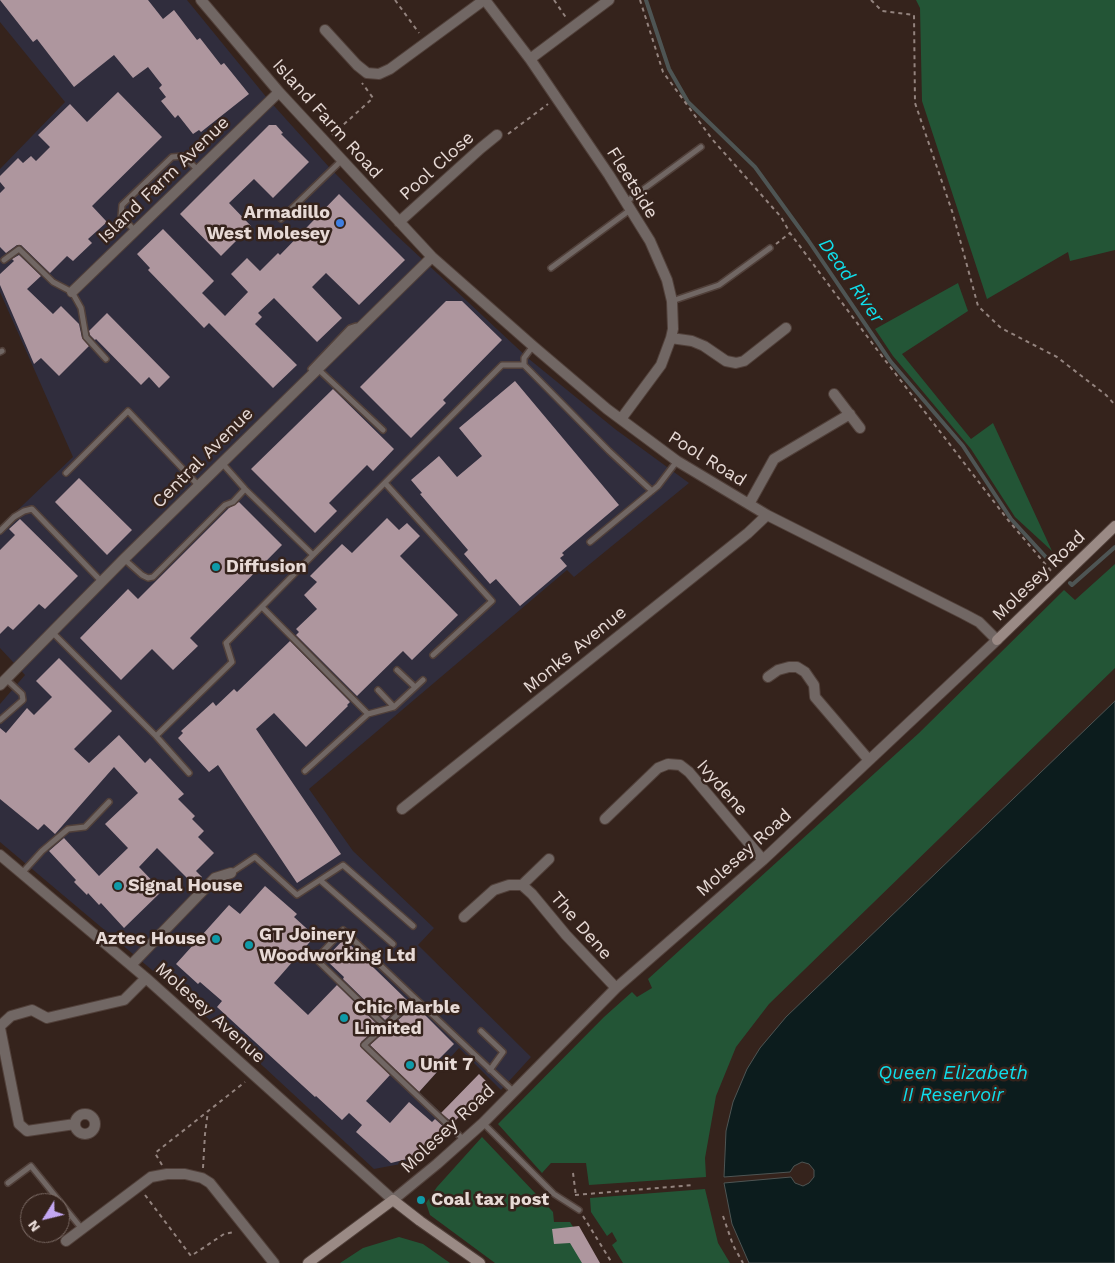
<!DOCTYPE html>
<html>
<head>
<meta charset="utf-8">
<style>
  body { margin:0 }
  #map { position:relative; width:1115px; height:1263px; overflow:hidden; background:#35231c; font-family:"Work Sans",sans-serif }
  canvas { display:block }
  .north { position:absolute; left:20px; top:1193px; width:50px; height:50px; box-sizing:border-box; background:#35231c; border:1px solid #7c6c66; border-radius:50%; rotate:234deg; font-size:14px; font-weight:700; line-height:20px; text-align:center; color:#e7dad6 }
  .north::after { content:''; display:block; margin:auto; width:18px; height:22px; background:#c3a7f2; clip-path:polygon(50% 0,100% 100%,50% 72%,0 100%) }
</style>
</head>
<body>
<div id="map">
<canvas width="1115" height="1263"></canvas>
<div class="north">N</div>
</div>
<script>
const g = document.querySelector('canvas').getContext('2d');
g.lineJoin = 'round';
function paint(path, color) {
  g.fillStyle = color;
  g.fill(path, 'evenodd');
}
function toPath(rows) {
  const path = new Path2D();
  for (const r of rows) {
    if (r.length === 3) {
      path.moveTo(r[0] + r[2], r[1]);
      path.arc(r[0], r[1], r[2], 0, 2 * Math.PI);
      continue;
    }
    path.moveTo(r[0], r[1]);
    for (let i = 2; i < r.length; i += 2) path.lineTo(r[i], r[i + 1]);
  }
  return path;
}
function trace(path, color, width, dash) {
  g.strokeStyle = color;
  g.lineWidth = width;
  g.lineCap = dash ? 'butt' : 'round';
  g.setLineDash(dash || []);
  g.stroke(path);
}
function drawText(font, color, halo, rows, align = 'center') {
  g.font = font + ' "Work Sans",sans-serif';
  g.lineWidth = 5;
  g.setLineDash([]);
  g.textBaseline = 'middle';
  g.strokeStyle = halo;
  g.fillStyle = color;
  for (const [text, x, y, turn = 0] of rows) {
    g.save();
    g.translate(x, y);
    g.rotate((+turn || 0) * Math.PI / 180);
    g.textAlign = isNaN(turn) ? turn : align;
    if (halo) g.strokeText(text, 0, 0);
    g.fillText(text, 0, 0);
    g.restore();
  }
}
paint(toPath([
  [0,0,187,0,267,98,329,167,393,232,529,359,615,429,689,483,574,577,567,570,309,789,353,851,434,928,418,945,531,1057,501,1090,459,1048,419,1092,459,1129,422,1160,374,1169,264,1067,152,970,0,842,0,704,25,675,0,648,0,527,73,457,0,292,0,169,65,102,0,22]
]), '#302d3d');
paint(toPath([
  [916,0,1115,0,1115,250,1070,261,1068,252,987,299,922,101,920,8],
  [958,283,968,311,902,354,971,439,993,423,1052,551,1015,517,971,449,893,356,875,329],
  [1115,564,1115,668,769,1004,736,1047,716,1096,705,1158,706,1177,589,1185,586,1163,551,1163,542,1173,498,1124,604,1017,632,992,637,997,652,988,648,979,919,733,1064,590,1075,600],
  [482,1137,553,1212,554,1222,570,1222,596,1263,495,1263,430,1215,426,1203,437,1187],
  [705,1189,718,1243,730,1263,623,1263,612,1245,617,1241,612,1232,607,1236,591,1212,590,1198],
  [399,1237,423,1244,450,1263,340,1263,363,1248]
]), '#235536');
const water = toPath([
  [1115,701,1115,1263,749,1263,732,1224,724,1183,791,1177,795,1183,803,1186,809,1183,814,1177,814,1170,809,1164,802,1162,794,1166,790,1172,724,1177,726,1131,733,1102,747,1069,760,1048,786,1017,1115,701]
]);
paint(water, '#0c1c1d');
trace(water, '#4e5554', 1);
trace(toPath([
  [646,0,669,69,688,102,755,167,808,240,891,362,963,446,1011,519,1055,567],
  [1070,583,1072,585,1115,547]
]), '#4e5554', 4);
paint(toPath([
  [0,0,148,0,163,19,174,10,197,40,200,38,221,65,224,63,249,94,201,132,199,130,193,134,178,115,175,118,161,101,166,97,159,88,162,85,148,67,133,78,114,55,74,87,37,39,33,42],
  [118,92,162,137,92,206,107,222,88,239,92,243,73,261,67,256,50,273,21,245,17,245,6,253,0,247,0,193,5,188,0,182,0,176,18,158,23,163,31,156,36,161,50,147,38,135,70,104,87,122],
  [269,125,276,125,283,133,281,134,309,162,273,198,254,179,229,203,251,226,221,256,180,214],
  [339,194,405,260,359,305,326,273,312,287,342,318,317,342,274,298,258,313,262,317,255,324,297,365,273,388,209,323,204,328,148,270,150,268,137,254,163,229,214,281,202,293,225,316,248,292,231,274,247,258,260,271,278,253,280,255],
  [19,255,41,276,27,289,53,314,61,306,79,324,82,338,89,346,59,376,41,358,34,364,0,285,0,274,14,261,12,259],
  [446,301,462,301,502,340,443,400,446,403,411,438,360,387],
  [107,313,170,377,159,388,149,377,141,385,96,339,95,340,90,335,89,331],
  [515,381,619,505,562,553,564,555,560,558,567,566,520,606,496,579,490,584,464,554,468,550,420,494,422,493,411,480,439,456,457,477,482,456,459,428],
  [333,389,394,449,373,471,367,465,329,503,337,511,315,533,251,469],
  [79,478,132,530,107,555,55,502],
  [239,502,282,545,190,638,198,646,173,670,152,649,121,680,80,638,128,589,138,599,229,508],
  [387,518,399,530,407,523,420,536,400,556,458,615,412,660,403,651,357,696,296,635,299,632,296,629,317,609,304,595,317,582,310,576,342,544,352,553],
  [20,519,78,576,45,609,39,604,13,630,8,626,0,634,0,550,15,535,9,529],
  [290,641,350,702,347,705,348,706,306,747,274,713,256,729,341,854,297,883,218,765,209,772,178,738,183,733,181,731,213,702,216,706,234,689,237,692],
  [59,658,112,711,74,749,89,763,119,735,145,763,150,758,184,794,178,799,195,816,192,819,204,831,198,837,214,853,196,871,202,877,194,885,157,848,139,867,162,891,124,928,101,903,99,905,88,893,87,895,74,882,76,880,49,851,64,838,99,876,128,848,105,824,138,793,114,767,55,834,44,824,38,830,0,799,0,728,6,733,27,708,34,715,52,697,36,681],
  [265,886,297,914,294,917,315,936,274,983,308,1015,337,985,379,1026,361,1042,360,1046,390,1075,366,1101,390,1123,409,1102,432,1122,435,1119,446,1129,423,1155,391,1163,356,1132,362,1125,349,1113,342,1120,316,1096,315,1097,217,1007,222,1001,200,982,198,984,176,964,229,905,240,914],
  [344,939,407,1000,385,1020,343,979,344,977,325,959],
  [414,1006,417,1009,418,1008,454,1044,431,1067,437,1072,419,1092,370,1045],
  [479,1074,490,1085,453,1123,441,1113],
  [579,1226,600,1263,582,1263,570,1243,554,1244,552,1229]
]), '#ae969e');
const lane = toPath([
  [626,202,701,147],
  [281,219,342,160],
  [135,231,121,216,122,205,172,157,183,156,198,170],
  [4,260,19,249,53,282,72,292,81,308,86,337,106,359],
  [551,268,630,210],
  [672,301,719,285,770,248],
  [533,346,524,358,524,365,609,451,652,491],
  [0,352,2,351],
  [311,369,350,328,356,326,358,329],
  [318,369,383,430],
  [222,463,245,489,313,555],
  [66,473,128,411,199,486],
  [385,483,492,601,433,655],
  [0,531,14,517,24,511,32,509,102,582],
  [590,542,658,486,677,461],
  [124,559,142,575,148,578,153,577,225,505,233,502,245,489],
  [262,607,368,714,305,771],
  [52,632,156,736,189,773],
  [397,670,415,687],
  [378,690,394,707],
  [368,714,394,707,423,680],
  [0,720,23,700,22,694,6,679],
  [156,736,232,662,226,643,313,555,502,365,524,365],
  [22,873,42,851,68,829,85,827,109,802],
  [231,873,255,857,297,895,343,865,413,926],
  [321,881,393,944],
  [415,999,364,1045,464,1140],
  [385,1026,316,959,343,930,513,1091],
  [481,1031,503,1052,490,1070],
  [483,1123,554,1194,579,1210],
  [8,1183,31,1166,82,1229]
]);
const street = toPath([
  [485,0,530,59,609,175,650,241,667,280,672,301,673,329,671,338,661,365,621,419],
  [325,30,357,65,367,73,379,74,390,69,484,0],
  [530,59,609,0],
  [399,222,481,148,497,135],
  [72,292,279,92],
  [671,338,692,341,704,346,726,361,736,363,744,361,786,328],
  [834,394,860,428],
  [749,504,774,459,850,414],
  [768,677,778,670,789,667,797,667,805,672,814,685,815,697,868,759],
  [0,685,124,559,432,257],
  [402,809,748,533,767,515],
  [605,819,658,768,668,764,680,765,689,772,763,860],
  [0,855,146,978,393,1200,437,1164,483,1123,616,988,763,860,997,640,979,622,964,614,767,515,677,461,607,409,533,346,432,257,279,92,201,0],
  [549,859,522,885,532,894,566,935,616,988],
  [464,917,494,890,509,885,522,885],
  [131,965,215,878,231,873],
  [0,1026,11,1016,32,1010,47,1018,124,1000,146,978],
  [0,1028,19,1124,27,1131,75,1124],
  [85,1124,10],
  [66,1241,151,1177,167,1174,185,1174,202,1178,210,1183,274,1263]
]);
const secondary = toPath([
  [997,640,1115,526],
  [308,1263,393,1200,420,1221,480,1263]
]);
trace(lane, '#51403a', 8);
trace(street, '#51403a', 12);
trace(secondary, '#51403a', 12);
trace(toPath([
  [395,0,419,33],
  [554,0,567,19],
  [640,0,663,72,712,139,781,217,790,233,878,351,1008,520,1052,572],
  [871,0,882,11,914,15,915,103,953,214,978,306,1001,328,1057,357,1106,395,1115,405],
  [508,134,548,104],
  [332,135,373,98,362,83],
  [776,244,790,233],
  [162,1165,155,1153,245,1082],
  [203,1168,205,1134,208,1111],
  [573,1173,576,1196],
  [145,1195,191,1256,224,1234,235,1232],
  [575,1195,693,1185],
  [583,1216,612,1263],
  [723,1216,733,1245,743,1263]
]), '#93837e', 2, [4, 4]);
trace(lane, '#716764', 5);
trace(street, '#716764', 10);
trace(secondary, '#9a8a85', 10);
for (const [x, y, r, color] of [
  [340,223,5,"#3f7fe0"],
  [216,567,5,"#0f9aa8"],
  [118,886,5,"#0f9aa8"],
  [216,939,5,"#0f9aa8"],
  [249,945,5,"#0f9aa8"],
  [344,1018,5,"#0f9aa8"],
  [410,1065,5,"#0f9aa8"],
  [421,1200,5,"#0f9aa8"]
]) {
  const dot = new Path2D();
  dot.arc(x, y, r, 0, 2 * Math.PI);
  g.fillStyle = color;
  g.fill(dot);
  trace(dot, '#35231c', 2);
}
drawText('18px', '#e7dad6', '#35231c', [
  ["Island Farm Road",327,119,48],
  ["Pool Close",437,166,-42],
  ["Island Farm Avenue",164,180,-44],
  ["Fleetside",632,183,58],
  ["Central Avenue",203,458,-45],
  ["Pool Road",707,459,32],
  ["Molesey Road",1039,576,-44],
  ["Monks Avenue",575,650,-39],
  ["Ivydene",722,788,49],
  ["Molesey Road",744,853,-42],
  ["The Dene",581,926,49],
  ["Molesey Avenue",210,1013,42],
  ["Molesey Road",448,1129,-43]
]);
drawText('bold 18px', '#e7dad6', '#35231c', [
  ["Armadillo",330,213,"right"],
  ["West Molesey",330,234,"right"],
  ["Diffusion",226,567],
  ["Signal House",128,886],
  ["GT Joinery",259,935],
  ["Woodworking Ltd",259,956],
  ["Aztec House",206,939,"right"],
  ["Chic Marble",354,1008],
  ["Limited",354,1029],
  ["Unit 7",420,1065],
  ["Coal tax post",431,1200]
], 'left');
drawText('italic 19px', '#0fdeeb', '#35231c', [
  ["Dead River",851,281,55],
  ["Queen Elizabeth",953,1073],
  ["II Reservoir",953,1095]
]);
</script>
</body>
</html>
